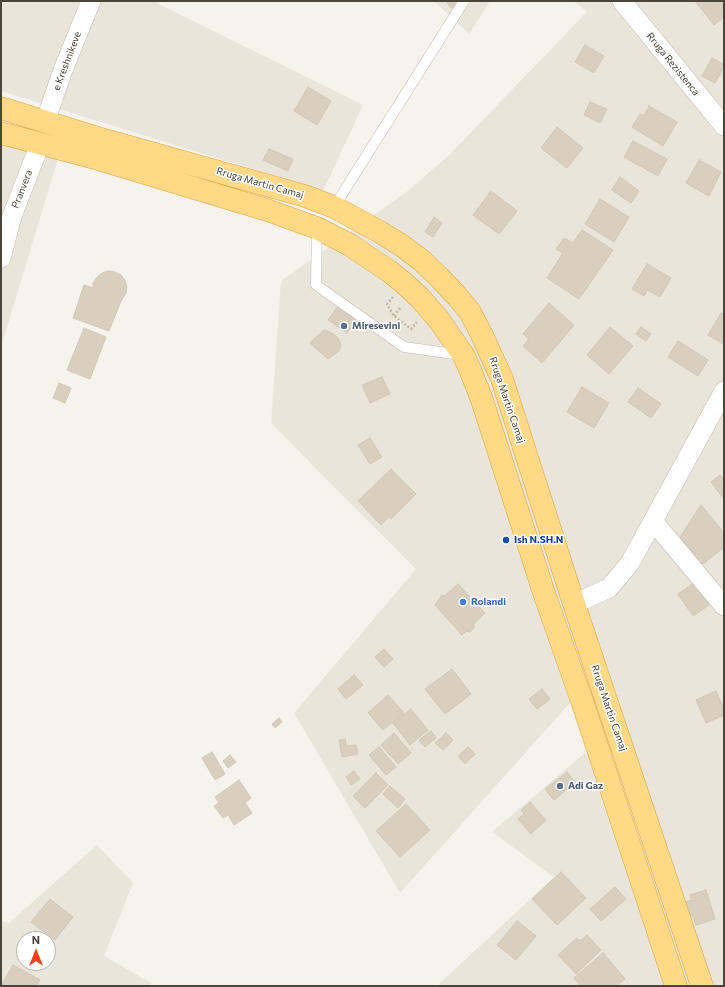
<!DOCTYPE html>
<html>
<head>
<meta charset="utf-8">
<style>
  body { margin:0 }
  #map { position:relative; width:725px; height:987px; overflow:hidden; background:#f6f3ec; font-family:Commissioner,sans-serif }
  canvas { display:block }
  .frame { position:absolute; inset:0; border:2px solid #4b4439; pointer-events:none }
  .north { position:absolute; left:16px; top:931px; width:40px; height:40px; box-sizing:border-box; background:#fff; border:1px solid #b7b4b0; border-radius:50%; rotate:0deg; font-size:11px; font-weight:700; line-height:16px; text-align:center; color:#4b4439 }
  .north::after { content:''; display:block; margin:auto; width:14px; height:18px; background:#fc3f1d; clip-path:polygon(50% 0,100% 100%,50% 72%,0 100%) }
</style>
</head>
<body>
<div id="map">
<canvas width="725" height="987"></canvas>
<div class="frame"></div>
<div class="north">N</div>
</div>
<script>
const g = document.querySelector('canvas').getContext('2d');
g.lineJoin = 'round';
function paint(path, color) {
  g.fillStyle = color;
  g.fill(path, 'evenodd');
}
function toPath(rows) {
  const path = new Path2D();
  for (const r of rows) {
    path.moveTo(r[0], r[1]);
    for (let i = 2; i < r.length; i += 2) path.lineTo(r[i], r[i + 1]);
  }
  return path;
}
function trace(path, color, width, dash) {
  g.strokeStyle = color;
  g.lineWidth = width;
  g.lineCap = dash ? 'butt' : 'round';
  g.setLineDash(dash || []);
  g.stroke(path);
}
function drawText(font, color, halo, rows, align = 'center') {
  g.font = font + ' Commissioner,sans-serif';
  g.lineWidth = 3;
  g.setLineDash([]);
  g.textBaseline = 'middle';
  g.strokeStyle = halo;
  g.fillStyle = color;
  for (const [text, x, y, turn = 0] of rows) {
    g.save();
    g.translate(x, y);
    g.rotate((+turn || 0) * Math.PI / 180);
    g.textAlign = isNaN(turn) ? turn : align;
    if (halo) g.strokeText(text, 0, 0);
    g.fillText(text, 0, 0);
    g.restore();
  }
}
paint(toPath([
  [1,1,153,1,363,105,323,191,1,91],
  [434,1,490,1,469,34],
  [574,1,724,1,724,986,437,986,554,877,492,832,592,747,578,694,400,893,294,713,416,569,271,423,281,281,409,190,448,156,587,12],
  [1,123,63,142,1,347],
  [97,845,133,883,104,956,151,983,149,986,1,986,1,921,9,923],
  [24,939,48,939,48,963,24,963]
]), '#eae5da');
const building = toPath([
  [446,1,460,1,451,8,446,1],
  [695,1,724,1,724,17,714,25,695,1],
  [585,45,604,56,594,73,575,62,585,45],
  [712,58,724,65,724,67,715,83,702,76,712,58],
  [308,87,331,101,317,125,294,111,308,87],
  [590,102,607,109,600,123,584,115,590,102],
  [649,106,677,122,663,146,632,127,640,114,644,116,649,106],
  [557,127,583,148,567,168,541,148,557,127],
  [633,141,667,159,658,176,624,157,633,141],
  [269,149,293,159,288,171,263,160,269,149],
  [699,160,721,172,709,196,686,183,699,160],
  [620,177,639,191,631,203,612,190,620,177],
  [491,191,517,211,499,234,473,215,491,191],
  [600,199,629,217,614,242,585,224,600,199],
  [434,217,442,223,433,237,425,232,434,217],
  [582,230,613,250,579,299,547,278,563,253,556,249,564,238,573,243,582,230],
  [647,264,671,278,660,297,647,290,644,296,632,289,647,264],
  [108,271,115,272,121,275,125,280,127,287,126,293,121,301,109,331,73,318,84,285,93,288,93,283,97,277,102,273,108,271],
  [549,303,574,325,542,363,523,346,529,339,523,334,549,303],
  [338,306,356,320,347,333,328,320,338,306],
  [721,313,724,314,724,344,708,335,721,313],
  [610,327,633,346,609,374,587,355,610,327],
  [641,327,651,334,646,341,636,334,641,327],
  [84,328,106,337,90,379,67,370,84,328],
  [324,330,332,333,338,338,341,345,339,351,328,359,310,343,324,330],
  [678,341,708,360,698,376,668,357,678,341],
  [382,377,390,394,370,403,362,385,382,377],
  [59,383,71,388,65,403,53,398,59,383],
  [582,387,609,403,594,428,567,412,582,387],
  [638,388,661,404,651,418,628,402,638,388],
  [370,438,382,457,370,464,358,445,370,438],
  [391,469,416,494,391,519,389,517,381,525,358,501,391,469],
  [720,475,724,479,724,499,711,482,720,475],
  [701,505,724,533,724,547,703,564,680,537,701,505],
  [694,583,709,605,693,616,678,594,694,583],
  [458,584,485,613,474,624,474,628,470,632,466,631,462,635,435,605,442,595,444,596,458,584],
  [384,649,393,659,384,667,375,657,384,649],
  [452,669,471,694,445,714,425,689,452,669],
  [354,675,363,685,346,699,338,689,354,675],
  [542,689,550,699,537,709,529,699,542,689],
  [716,691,724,709,724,715,706,723,696,700,716,691],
  [388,695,404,713,383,730,368,713,388,695],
  [411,709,428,730,410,745,393,723,411,709],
  [279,718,282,722,275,728,272,724,279,718],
  [431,731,436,738,425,747,419,740,431,731],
  [394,733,411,753,398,764,381,745,394,733],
  [446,733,453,740,443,750,435,743,446,733],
  [345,739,346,746,356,745,358,754,342,757,339,740,345,739],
  [379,747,396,767,386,775,369,755,379,747],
  [468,747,475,754,465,764,458,756,468,747],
  [212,752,225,774,215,780,202,758,212,752],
  [230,755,236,762,228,768,223,761,230,755],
  [354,771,360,779,351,785,346,777,354,771],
  [567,772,575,782,554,800,545,789,567,772],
  [376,773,388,785,365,808,353,796,376,773],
  [239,780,251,798,245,803,252,813,234,825,228,815,223,818,214,806,219,803,215,797,239,780],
  [390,786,405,799,398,808,383,794,390,786],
  [530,802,546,820,531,834,518,819,524,814,521,810,530,802],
  [406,804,430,830,400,857,376,831,406,804],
  [561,872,586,898,557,925,532,899,561,872],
  [615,887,626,899,601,921,590,909,615,887],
  [706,890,715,919,696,925,692,915,686,917,682,903,692,900,690,895,706,890],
  [50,899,73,917,55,940,31,922,50,899],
  [517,921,536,936,516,960,497,945,517,921],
  [587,935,601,950,576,974,558,955,577,938,580,941,587,935],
  [603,953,625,979,616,986,581,986,574,978,603,953],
  [13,965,40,980,36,986,1,986,13,965]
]);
paint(building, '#d8cfc1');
trace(building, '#d3c7b4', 1);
const service = toPath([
  [334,207,464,1],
  [317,228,316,285,404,347,462,355]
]);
const minor = toPath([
  [622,1,724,126],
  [45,122,63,70,91,1],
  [1,258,12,216,40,144],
  [653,521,724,606],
  [574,604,609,588,630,563,724,391]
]);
const trunk = toPath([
  [1,108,98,138,305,196,334,207,380,232,401,245,421,260,439,277,456,295,470,312,481,333,502,379,574,604,702,986],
  [1,133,98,159,267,210,317,228,350,245,389,271,404,283,420,298,439,320,464,356,471,372,482,400,544,593,583,704,676,986]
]);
trace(service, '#c2bbae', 11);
trace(minor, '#c2bbae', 20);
trace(trunk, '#e0a43c', 23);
trace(toPath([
  [393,297,387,304,394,316,411,329,417,322],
  [394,316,401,307]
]), '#c4b79f', 2.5, [2, 2]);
trace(service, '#fff', 10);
trace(minor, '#fff', 19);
trace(trunk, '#ffd985', 22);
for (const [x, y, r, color] of [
  [344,326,4,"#5c6f8a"],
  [506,540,4,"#1a4fb4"],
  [463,602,4,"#3f7fe0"],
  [560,786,4,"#5c6f8a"]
]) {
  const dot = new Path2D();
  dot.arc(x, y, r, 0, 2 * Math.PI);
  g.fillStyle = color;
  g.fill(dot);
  trace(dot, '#fff', 1.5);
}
drawText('10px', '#4b4439', '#fff', [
  ["e Kreshnikeve",67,61,-69],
  ["Rruga Rezistenca",673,64,51],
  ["Rruga Martin Camaj",260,183,16],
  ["Pranvera",22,189,-69],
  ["Rruga Martin Camaj",507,400,71],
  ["Rruga Martin Camaj",609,708,71]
]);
drawText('bold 10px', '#4e5e75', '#fff', [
  ["Miresevini",352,326],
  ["Adi Gaz",568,786]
], 'left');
drawText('bold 10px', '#164399', '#fff', [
  ["Ish N.SH.N",514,540]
], 'left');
drawText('bold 10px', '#366cbe', '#fff', [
  ["Rolandi",471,602]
], 'left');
</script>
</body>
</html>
